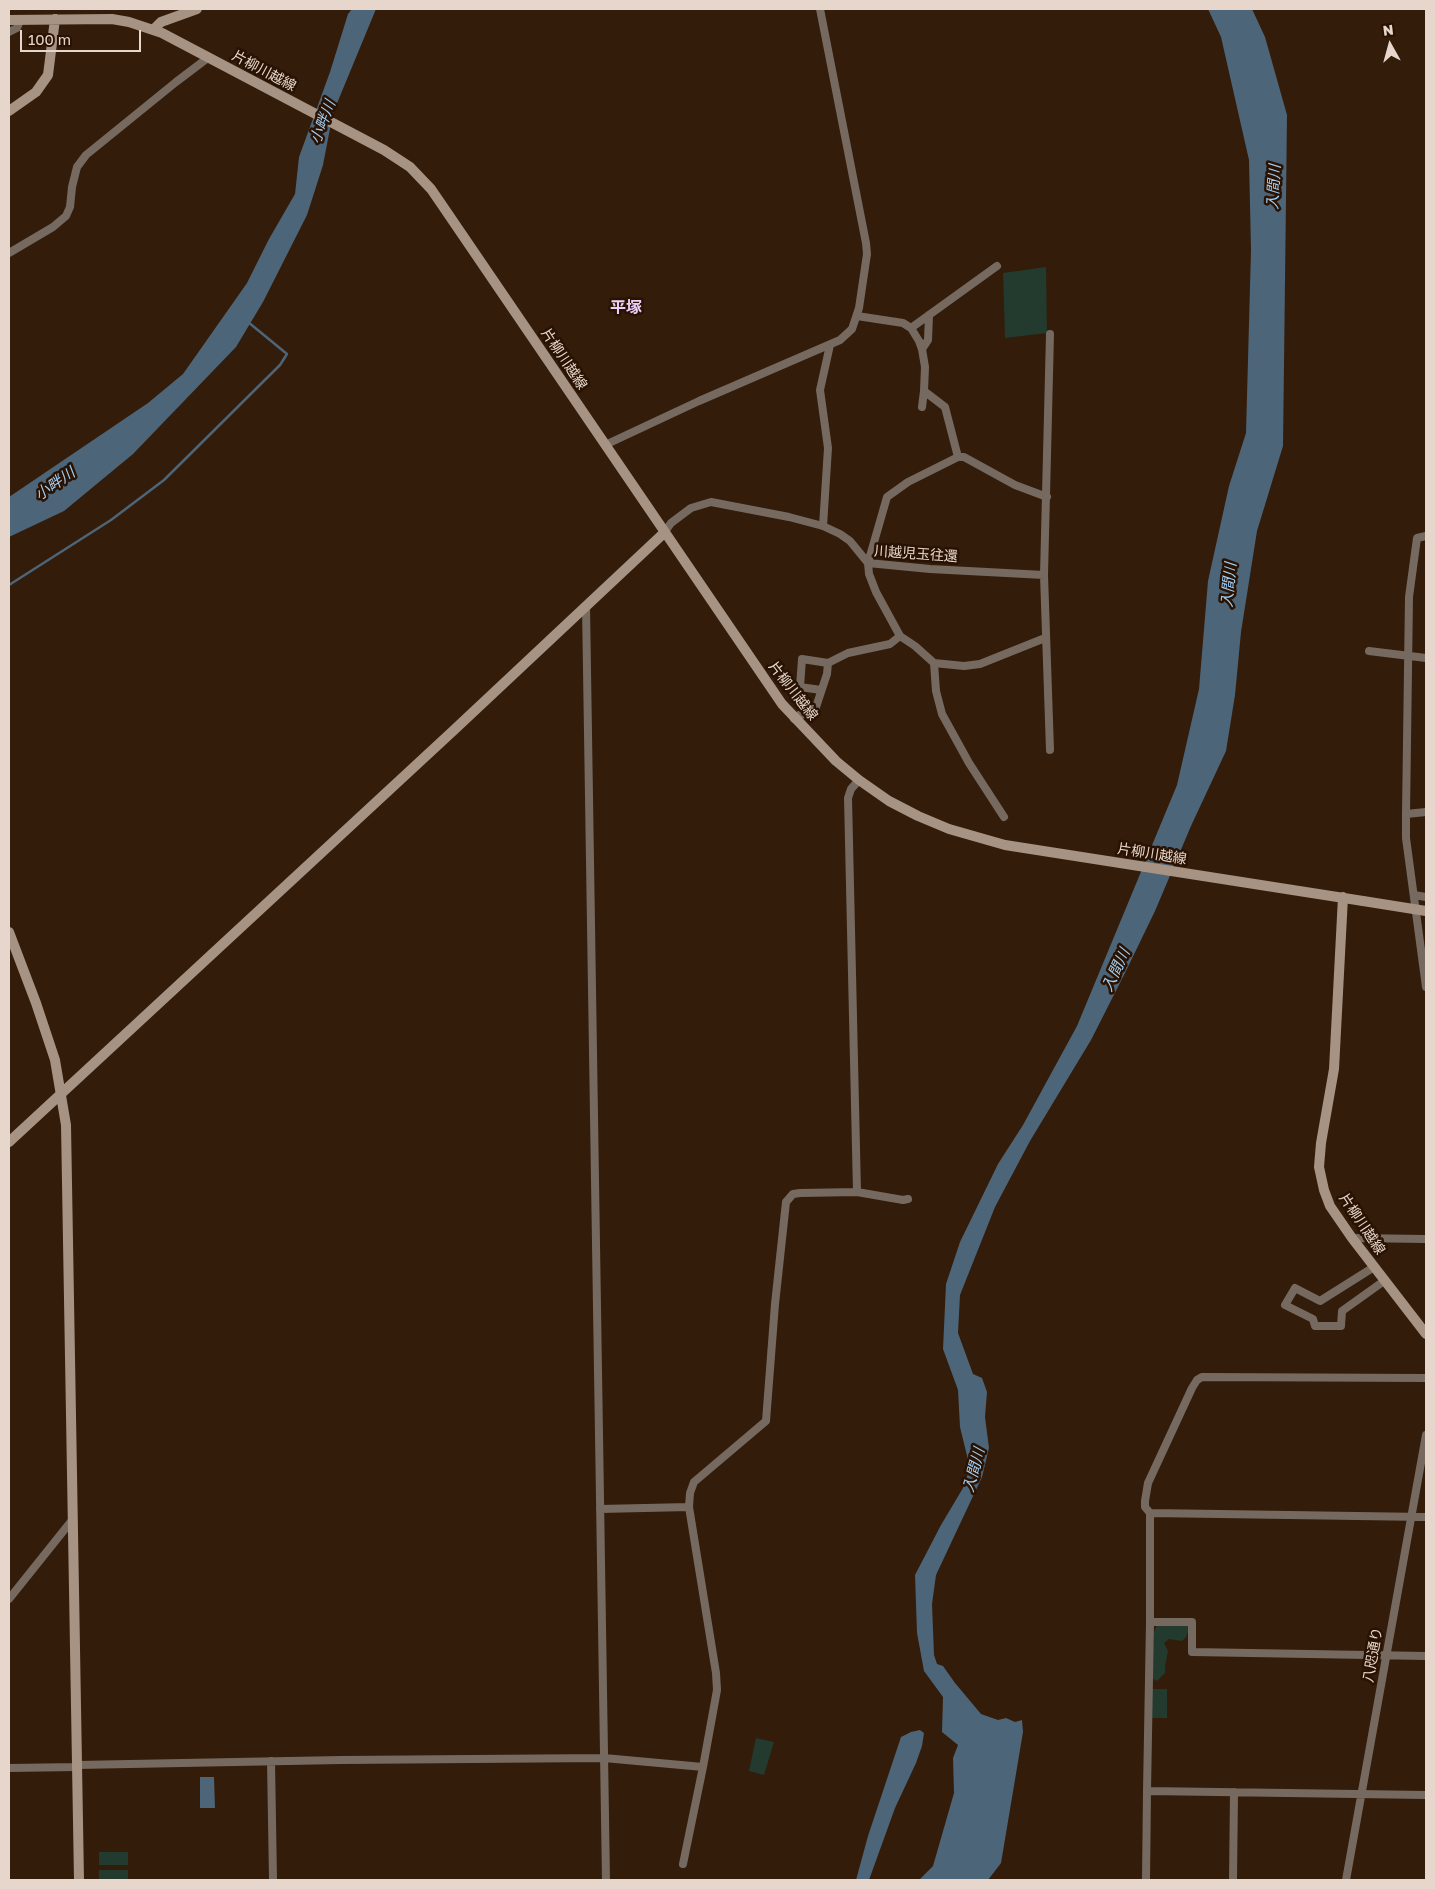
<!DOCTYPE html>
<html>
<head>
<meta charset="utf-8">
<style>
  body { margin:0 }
  #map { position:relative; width:1435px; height:1889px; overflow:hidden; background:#331c0a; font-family:"Golos Text",sans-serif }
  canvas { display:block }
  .frame { position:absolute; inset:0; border:10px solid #e6d6cb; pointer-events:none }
  .north { position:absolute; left:1365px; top:20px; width:50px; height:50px; -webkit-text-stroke:4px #291202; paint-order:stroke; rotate:353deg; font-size:14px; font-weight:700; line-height:20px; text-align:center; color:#e6d6cb }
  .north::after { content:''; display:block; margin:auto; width:18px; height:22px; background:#e6d6cb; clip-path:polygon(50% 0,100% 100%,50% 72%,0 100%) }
  .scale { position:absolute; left:20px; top:30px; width:121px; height:22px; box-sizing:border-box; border:2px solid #e6d6cb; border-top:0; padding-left:6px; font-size:15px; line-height:18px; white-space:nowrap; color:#e6d6cb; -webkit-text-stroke:4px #291202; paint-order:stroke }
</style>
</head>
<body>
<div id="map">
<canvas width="1435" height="1889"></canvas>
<div class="frame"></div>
<div class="north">N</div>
<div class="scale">100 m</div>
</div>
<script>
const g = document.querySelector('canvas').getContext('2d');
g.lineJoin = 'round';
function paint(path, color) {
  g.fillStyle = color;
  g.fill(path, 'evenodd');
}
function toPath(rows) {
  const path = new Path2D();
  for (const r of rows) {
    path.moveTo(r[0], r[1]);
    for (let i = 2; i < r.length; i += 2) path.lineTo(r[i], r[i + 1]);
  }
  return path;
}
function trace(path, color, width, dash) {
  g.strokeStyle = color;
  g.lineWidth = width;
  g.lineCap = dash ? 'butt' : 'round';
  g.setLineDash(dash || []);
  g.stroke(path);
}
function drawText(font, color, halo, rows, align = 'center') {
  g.font = font + ' "Golos Text","Noto Sans JP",sans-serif';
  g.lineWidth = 5;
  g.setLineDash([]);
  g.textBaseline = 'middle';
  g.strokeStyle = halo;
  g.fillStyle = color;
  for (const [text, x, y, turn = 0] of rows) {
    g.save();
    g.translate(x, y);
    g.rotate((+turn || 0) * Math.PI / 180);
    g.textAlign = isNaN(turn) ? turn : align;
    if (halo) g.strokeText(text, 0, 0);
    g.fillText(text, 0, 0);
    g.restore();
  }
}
paint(toPath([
  [1046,267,1047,333,1005,338,1003,273],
  [1157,1625,1187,1625,1189,1629,1186,1637,1182,1641,1169,1639,1164,1643,1168,1651,1165,1667,1165,1673,1157,1681,1153,1679,1152,1649,1154,1642,1153,1634],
  [1152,1689,1167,1689,1167,1718,1152,1718],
  [756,1738,774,1742,764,1775,749,1771],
  [99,1852,128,1852,128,1865,99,1865],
  [99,1870,128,1870,128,1880,99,1880]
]), '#233a2e');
paint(toPath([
  [352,9,376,9,333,113,323,165,307,215,263,302,236,347,133,454,64,511,9,537,9,497,148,403,183,374,247,283,269,239,295,194,299,157,330,72,348,14],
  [1208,9,1252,9,1265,37,1287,115,1283,446,1257,531,1241,632,1235,695,1226,751,1191,826,1155,911,1125,973,1091,1040,1030,1141,995,1207,960,1295,958,1333,973,1374,982,1378,987,1392,985,1417,989,1448,982,1477,936,1575,932,1604,934,1655,937,1664,943,1666,955,1683,981,1714,998,1720,1006,1718,1015,1722,1022,1720,1023,1732,1001,1863,988,1880,919,1880,933,1866,954,1793,953,1758,958,1745,942,1732,943,1697,924,1671,917,1633,915,1575,941,1525,963,1488,970,1468,960,1427,958,1390,943,1349,946,1284,960,1242,998,1164,1023,1125,1077,1026,1177,785,1199,689,1208,581,1229,486,1246,433,1251,250,1249,160,1221,37],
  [920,1730,924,1733,922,1746,916,1763,895,1808,869,1880,856,1880,868,1836,901,1737,911,1732],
  [200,1777,214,1777,215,1808,200,1808]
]), '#4d6578');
trace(toPath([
  [9,585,111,520,164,480,280,365,287,354,248,322]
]), '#4d6578', 2.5);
trace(toPath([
  [9,32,17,28,21,19],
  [9,253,53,227,66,216,70,207,72,187,77,167,86,155,176,82,209,57],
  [857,316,903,323,911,328,919,341,922,349,925,367,924,391,945,407,958,457],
  [911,328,997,266],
  [922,349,928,340,929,315],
  [922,407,924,391],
  [605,445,699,401,840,340,852,329,859,308,867,254,866,243,820,9],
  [823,526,828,448,820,390,830,345],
  [664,533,671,523,691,508,711,502,789,517,823,526,840,534,850,541,868,563,930,569,1044,575],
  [1426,536,1417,538,1409,597,1406,814,1406,838,1426,987],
  [586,606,606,1880],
  [900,636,876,592,869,574,868,563,887,497,908,482,958,457,964,457,1015,485,1047,497],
  [1369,651,1426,658],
  [934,663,964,666,980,664,1045,638],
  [821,690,800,687,802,659,828,663],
  [794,719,799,715,812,714,815,710,827,674,828,663,848,653,890,644,900,636,915,646,934,663,936,691,942,714,969,763,1004,817],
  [1050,750,1044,575,1050,334],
  [1406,814,1426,812],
  [1414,895,1426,897],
  [857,1192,848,798,851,789,859,780],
  [1352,1238,1426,1239],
  [1374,1267,1320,1301,1295,1288,1285,1305,1313,1319,1315,1326,1341,1326,1342,1311,1384,1281],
  [600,1509,689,1507],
  [1150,1513,1145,1507,1145,1501,1148,1483,1192,1388,1197,1380,1202,1377,1426,1378],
  [9,1599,73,1519],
  [1150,1622,1192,1622,1192,1652,1426,1656],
  [271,1761,273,1880],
  [77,1765,341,1760,604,1758,703,1767,717,1690,716,1673,689,1507,690,1493,694,1482,766,1421,775,1304,786,1202,793,1194,800,1193,857,1192,903,1200,908,1199],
  [9,1768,77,1767],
  [1147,1791,1150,1622,1150,1513,1426,1517],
  [683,1864,703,1767],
  [1146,1880,1147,1791,1426,1795],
  [1233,1880,1234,1792],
  [1346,1880,1426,1435]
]), '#766a60', 8);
trace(toPath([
  [9,20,112,19,129,22,162,33,384,150,410,167,431,189,442,205,782,704,836,761,859,780,889,801,918,816,949,829,1005,845,1363,901],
  [153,30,161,22,197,9],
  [9,111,36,92,48,75,55,19],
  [1343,897,1334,1069,1321,1143,1319,1167,1324,1190,1330,1206,1352,1238,1426,1334],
  [9,932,36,1003,55,1060,66,1125,79,1880],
  [9,1142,454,730,664,533]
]), '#a69383', 10);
trace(toPath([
  [1363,901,1426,911]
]), '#a69383', 10);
drawText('14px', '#e6d6cb', '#291202', [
  ["片柳川越線",264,71,28],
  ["片柳川越線",564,359,56],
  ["川越児玉往還",916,554,4],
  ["片柳川越線",793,691,52],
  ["片柳川越線",1152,854,9],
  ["片柳川越線",1362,1224,56],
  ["八咫通り",1373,1655,-80]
]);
drawText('italic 15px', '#a0cef4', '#291202', [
  ["小畔川",323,122,-69],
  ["入間川",1274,187,-87],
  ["小畔川",55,484,-35],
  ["入間川",1229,585,-85],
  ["入間川",1116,970,-65],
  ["入間川",974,1470,-75]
]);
drawText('bold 16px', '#ead0f8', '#291202', [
  ["平塚",626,308]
]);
</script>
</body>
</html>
